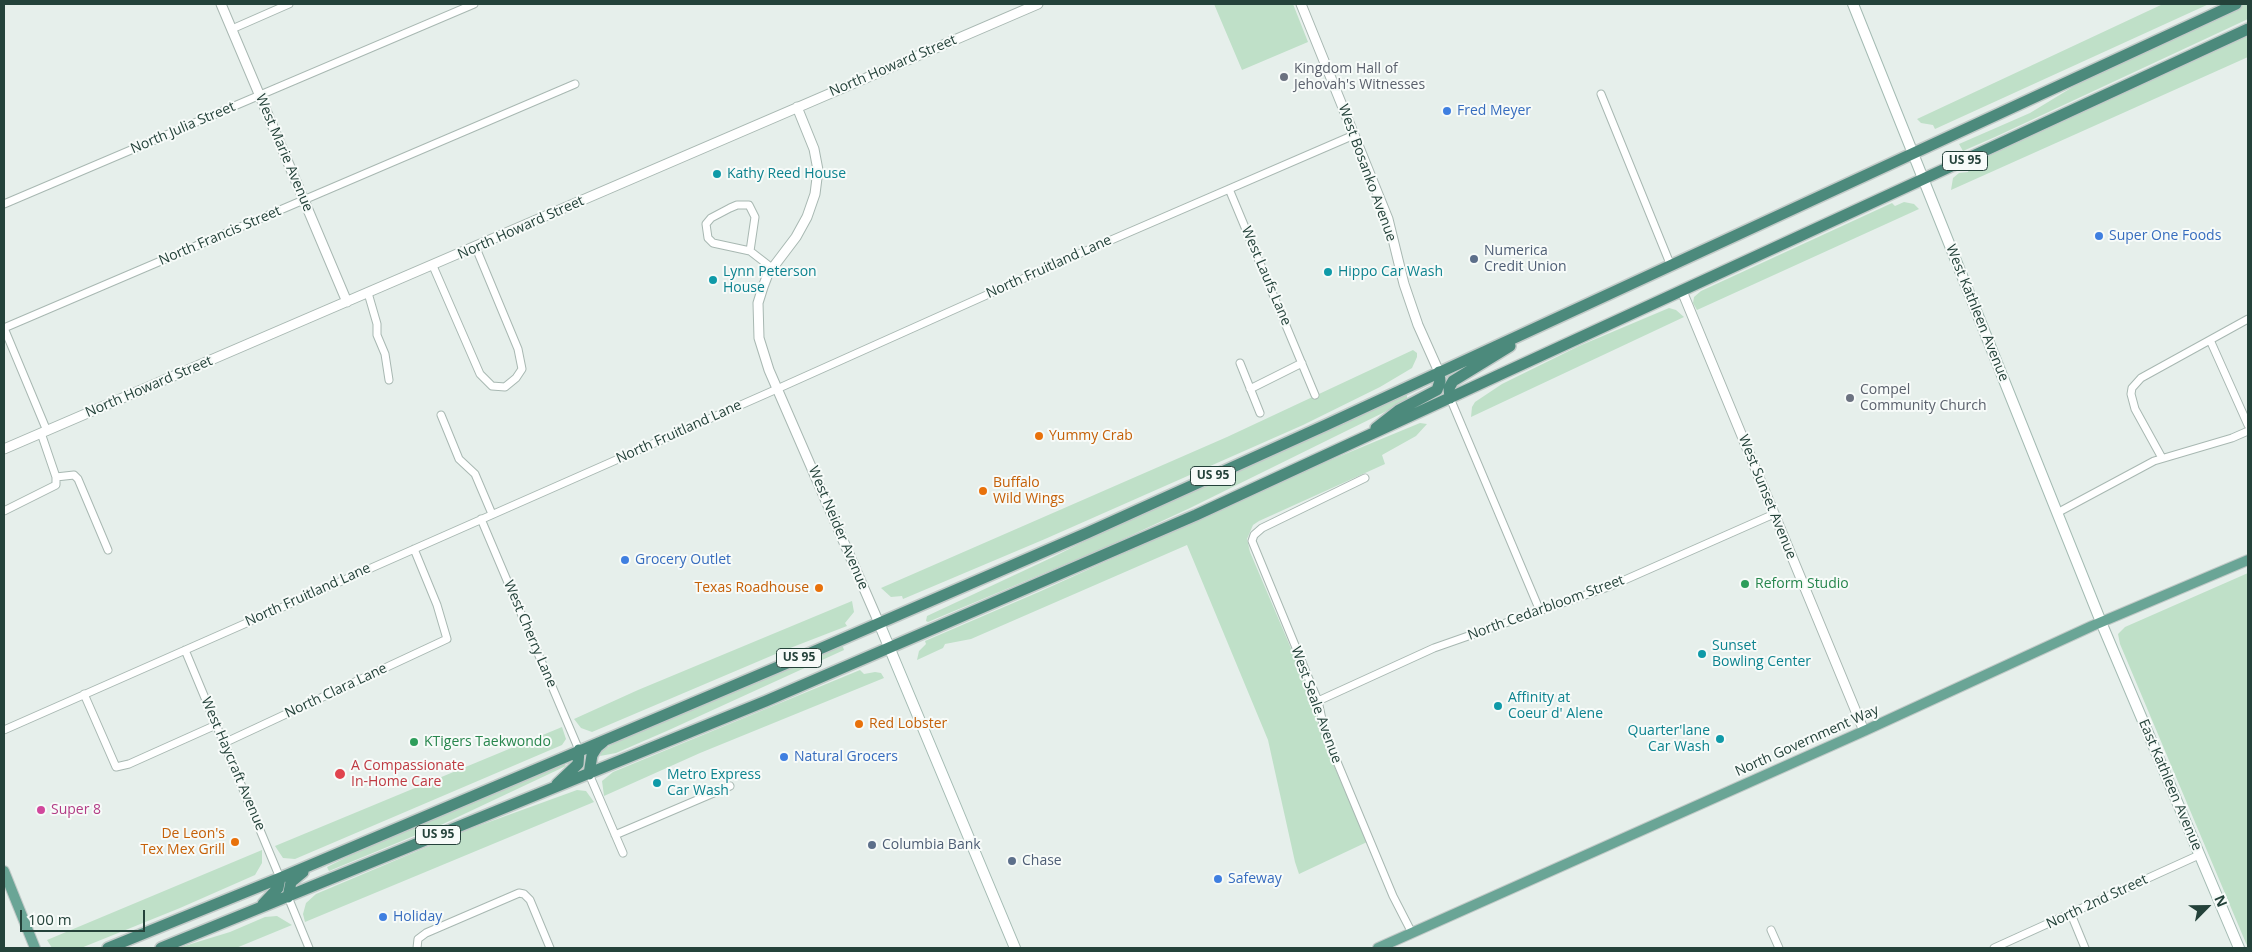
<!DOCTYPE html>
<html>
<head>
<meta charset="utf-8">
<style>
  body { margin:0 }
  #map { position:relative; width:2252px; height:952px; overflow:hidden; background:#e6efeb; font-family:"Open Sans",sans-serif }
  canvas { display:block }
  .frame { position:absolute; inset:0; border:5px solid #24423a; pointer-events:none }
  .north { position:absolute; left:2182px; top:882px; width:50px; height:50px; -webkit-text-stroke:4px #f7fbf9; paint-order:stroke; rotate:67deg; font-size:14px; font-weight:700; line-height:20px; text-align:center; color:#24423a }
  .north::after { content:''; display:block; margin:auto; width:18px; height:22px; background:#24423a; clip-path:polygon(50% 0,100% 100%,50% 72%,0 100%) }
  .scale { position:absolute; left:20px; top:910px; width:125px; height:22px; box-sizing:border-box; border:2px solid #24423a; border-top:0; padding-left:6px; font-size:15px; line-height:18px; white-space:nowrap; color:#24423a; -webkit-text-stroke:4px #f7fbf9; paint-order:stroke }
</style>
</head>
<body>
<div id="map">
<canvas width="2252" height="952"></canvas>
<div class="frame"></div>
<div class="north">N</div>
<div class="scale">100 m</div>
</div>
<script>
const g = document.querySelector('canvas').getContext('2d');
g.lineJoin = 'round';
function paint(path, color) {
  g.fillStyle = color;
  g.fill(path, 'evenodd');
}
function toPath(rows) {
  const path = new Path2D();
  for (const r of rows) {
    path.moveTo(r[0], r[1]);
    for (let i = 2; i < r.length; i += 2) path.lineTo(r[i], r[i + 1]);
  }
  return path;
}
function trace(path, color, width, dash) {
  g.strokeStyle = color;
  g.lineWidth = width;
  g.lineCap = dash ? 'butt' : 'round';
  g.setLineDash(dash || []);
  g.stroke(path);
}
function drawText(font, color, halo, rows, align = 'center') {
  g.font = font + ' "Open Sans",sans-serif';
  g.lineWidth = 4;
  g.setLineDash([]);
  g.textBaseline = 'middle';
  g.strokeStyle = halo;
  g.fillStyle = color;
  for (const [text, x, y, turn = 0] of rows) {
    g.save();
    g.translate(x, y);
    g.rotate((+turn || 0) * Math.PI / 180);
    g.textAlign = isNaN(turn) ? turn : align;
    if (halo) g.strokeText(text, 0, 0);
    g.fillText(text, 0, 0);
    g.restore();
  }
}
paint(toPath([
  [1214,4,1293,4,1308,42,1242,70],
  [2163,4,2209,4,1935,129,1933,125,1921,123,1917,119],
  [2245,4,2248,4,2248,19,1995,137,1963,151,1959,144,2030,113,2076,85],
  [2248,36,2248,57,1951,190,1953,178,1959,173,1968,172,1971,164],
  [1904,202,1914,204,1919,209,1697,310,1693,303,1694,297,1701,291,1892,203,1895,206],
  [1669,308,1676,310,1684,317,1471,417,1472,407,1475,402,1502,384,1579,346],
  [1413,350,1417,353,1417,357,1412,368,1380,387,1303,425,1045,539,903,599,902,596,891,597,881,588,1227,437],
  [1404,393,1407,395,1407,401,1190,508,1104,548,928,622,926,621,927,616,1053,557,1151,508],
  [1420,423,1427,424,1416,436,1382,455,1385,464,1259,521,1253,525,1247,539,1250,552,1310,693,1322,738,1367,842,1299,874,1295,862,1268,740,1187,545,971,639,945,644,943,648,917,660,919,651,926,644,925,641,1041,591,1321,464],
  [2248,573,2248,948,2120,644,2118,634,2125,627],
  [852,601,854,612,845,623,847,626,785,650,592,732,581,728,574,719,638,690],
  [836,646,843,647,844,650,669,730,616,753,600,756,602,750,647,726],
  [860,670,864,674,875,672,881,673,884,678,700,753,604,796,602,781,613,772],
  [562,727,566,739,562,745,295,859,283,858,275,846],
  [556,764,564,764,566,766,443,824,329,871,327,867,363,849],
  [577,790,586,791,594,802,305,922,303,914,306,903,316,894,467,830],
  [262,850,262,863,255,875,180,908,81,948,52,948,47,940],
  [277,916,292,925,236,948,178,948,230,932,265,917]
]), '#bfe0c8');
const minor = toPath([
  [232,29,289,4],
  [1601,94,1671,266],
  [1229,189,1315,395],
  [4,204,474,4],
  [750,251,755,217,749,205,737,205,730,208,711,218,706,224,708,238,713,243,750,251,772,268],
  [433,266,480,374,492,386,505,387,516,378,522,369,518,349,476,248],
  [368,293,377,324,377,335,385,354,389,380],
  [4,328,575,84],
  [4,328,47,431],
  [2210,340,2248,425],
  [1240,363,1260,413],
  [1250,389,1302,363],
  [1450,398,1540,611],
  [441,415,459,459,475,474,492,514],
  [2162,458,2135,409,2131,394,2132,388,2141,378,2248,319],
  [56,477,74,475,78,479,108,550],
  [1365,478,1262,528,1254,535,1252,541,1318,701,1325,733,1393,896,1412,933],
  [4,511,56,485,56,477,41,433],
  [2057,513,2154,461,2232,438,2248,431],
  [481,519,579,750],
  [185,650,280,878],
  [84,694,116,767,129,764,216,725],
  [1318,701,1434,648,1611,586,1774,514],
  [4,730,777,389,1058,263,1354,135],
  [224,743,447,639,437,605,414,549],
  [589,774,623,853],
  [615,835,730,786],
  [288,897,309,948],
  [2071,914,2085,948],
  [1771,930,1779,948],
  [417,948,418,939,426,933,519,893,524,894,530,900,550,948],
  [1994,948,2199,855]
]);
const tertiary = toPath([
  [221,4,347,302],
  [1301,4,1388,219,1404,284,1418,325,1439,372],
  [797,107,814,149,818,170,815,194,807,217,796,237,768,274,763,287,758,303,759,338,769,370,879,623],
  [1682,291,1864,731],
  [4,449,1038,4]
]);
const secondary = toPath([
  [1853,4,2101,622,2239,948],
  [879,623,1015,948]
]);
const primary = toPath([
  [4,871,35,948],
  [1378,948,1864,731,2092,626,2248,560]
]);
const trunk = toPath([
  [1450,398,1449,388,1453,381,1510,346],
  [1376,428,1399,410,1437,390,1440,381,1439,372],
  [589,774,592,755,597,747,603,742],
  [557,784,578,764,579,750],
  [288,897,291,882,303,872],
  [263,904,278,888,280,878],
  [108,948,280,878,792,661,1087,533,1326,425,2236,4],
  [161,948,766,701,1196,515,2248,29]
]);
trace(minor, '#a8b8b2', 9);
trace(tertiary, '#a8b8b2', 11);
trace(secondary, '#a4bbb3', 12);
trace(primary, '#c2cac8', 12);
trace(trunk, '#c2cac8', 14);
trace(minor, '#fff', 7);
trace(tertiary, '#fff', 9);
trace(secondary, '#fff', 10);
trace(primary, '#6aa596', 10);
trace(trunk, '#4c8a7c', 11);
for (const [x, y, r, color] of [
  [1284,77,5,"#6b7280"],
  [1447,111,5,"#3f7fe0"],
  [717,174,5,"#0f9aa8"],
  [2099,236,5,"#3f7fe0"],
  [1474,259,5,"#5c6f8a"],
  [1328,272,5,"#0f9aa8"],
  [713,280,5,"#0f9aa8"],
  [1850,398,5,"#6b7280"],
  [1039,436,5,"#e8710a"],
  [983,491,5,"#e8710a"],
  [625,560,5,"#3f7fe0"],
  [1745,584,5,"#2e9e5b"],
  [819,588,5,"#e8710a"],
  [1702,654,5,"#0f9aa8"],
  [1498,706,5,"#0f9aa8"],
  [859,724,5,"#e8710a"],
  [1720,739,5,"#0f9aa8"],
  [414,742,5,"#2e9e5b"],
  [784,757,5,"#3f7fe0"],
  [340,774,6,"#e0444e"],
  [657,783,5,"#0f9aa8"],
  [41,810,5,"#d1479c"],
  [235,842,5,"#e8710a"],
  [872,845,5,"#5c6f8a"],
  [1012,861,5,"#5c6f8a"],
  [1218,879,5,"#3f7fe0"],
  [383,917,5,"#3f7fe0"]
]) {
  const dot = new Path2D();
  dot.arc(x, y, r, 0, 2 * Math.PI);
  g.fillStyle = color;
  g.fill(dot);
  trace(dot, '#f7fbf9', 2);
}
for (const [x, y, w] of [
  [1965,161,45],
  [1213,476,45],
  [799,658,45],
  [438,835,45]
]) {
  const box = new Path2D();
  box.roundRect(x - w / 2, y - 9.5, w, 19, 4);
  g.fillStyle = '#f7fbf9';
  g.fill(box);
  trace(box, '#24423a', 1);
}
drawText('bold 12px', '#24423a', null, [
  ["US 95",1965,161],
  ["US 95",1213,476],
  ["US 95",799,658],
  ["US 95",438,835]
]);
drawText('14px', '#24423a', '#f7fbf9', [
  ["North Howard Street",893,66,-23],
  ["North Julia Street",183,128,-23],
  ["West Marie Avenue",284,153,67],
  ["West Bosanko Avenue",1367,173,70],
  ["North Howard Street",521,228,-24],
  ["North Francis Street",220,236,-23],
  ["North Fruitland Lane",1049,267,-24],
  ["West Laufs Lane",1266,276,67],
  ["West Kathleen Avenue",1977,313,68],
  ["North Howard Street",149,387,-23],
  ["North Fruitland Lane",679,432,-24],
  ["West Sunset Avenue",1767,497,68],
  ["West Neider Avenue",838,528,67],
  ["North Fruitland Lane",308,595,-24],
  ["North Cedarbloom Street",1546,608,-20],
  ["West Cherry Lane",530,634,67],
  ["North Clara Lane",336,691,-25],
  ["West Seale Avenue",1316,705,70],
  ["North Government Way",1807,741,-24],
  ["West Haycraft Avenue",233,764,67],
  ["East Kathleen Avenue",2170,785,67],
  ["North 2nd Street",2097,902,-25]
]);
drawText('14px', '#5b616d', '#f7fbf9', [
  ["Kingdom Hall of",1294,69],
  ["Jehovah's Witnesses",1294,85],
  ["Compel",1860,390],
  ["Community Church",1860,406]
], 'left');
drawText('14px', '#366cbe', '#f7fbf9', [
  ["Fred Meyer",1457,111],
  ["Super One Foods",2109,236],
  ["Grocery Outlet",635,560],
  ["Natural Grocers",794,757],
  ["Safeway",1228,879],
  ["Holiday",393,917]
], 'left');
drawText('14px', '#0d838f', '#f7fbf9', [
  ["Kathy Reed House",727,174],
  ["Lynn Peterson",723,272],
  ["House",723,288],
  ["Hippo Car Wash",1338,272],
  ["Sunset",1712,646],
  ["Bowling Center",1712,662],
  ["Affinity at",1508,698],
  ["Coeur d' Alene",1508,714],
  ["Quarter'lane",1710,731,"right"],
  ["Car Wash",1710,747,"right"],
  ["Metro Express",667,775],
  ["Car Wash",667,791]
], 'left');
drawText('14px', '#4e5e75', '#f7fbf9', [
  ["Numerica",1484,251],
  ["Credit Union",1484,267],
  ["Columbia Bank",882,845],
  ["Chase",1022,861]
], 'left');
drawText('14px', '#c56008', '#f7fbf9', [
  ["Yummy Crab",1049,436],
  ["Buffalo",993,483],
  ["Wild Wings",993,499],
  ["Texas Roadhouse",809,588,"right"],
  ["Red Lobster",869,724],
  ["De Leon's",225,834,"right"],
  ["Tex Mex Grill",225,850,"right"]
], 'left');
drawText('14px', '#27864d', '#f7fbf9', [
  ["Reform Studio",1755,584],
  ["KTigers Taekwondo",424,742]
], 'left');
drawText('14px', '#be3a42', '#f7fbf9', [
  ["A Compassionate",351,766],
  ["In-Home Care",351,782]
], 'left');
drawText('14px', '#b23c85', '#f7fbf9', [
  ["Super 8",51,810]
], 'left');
</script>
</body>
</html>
